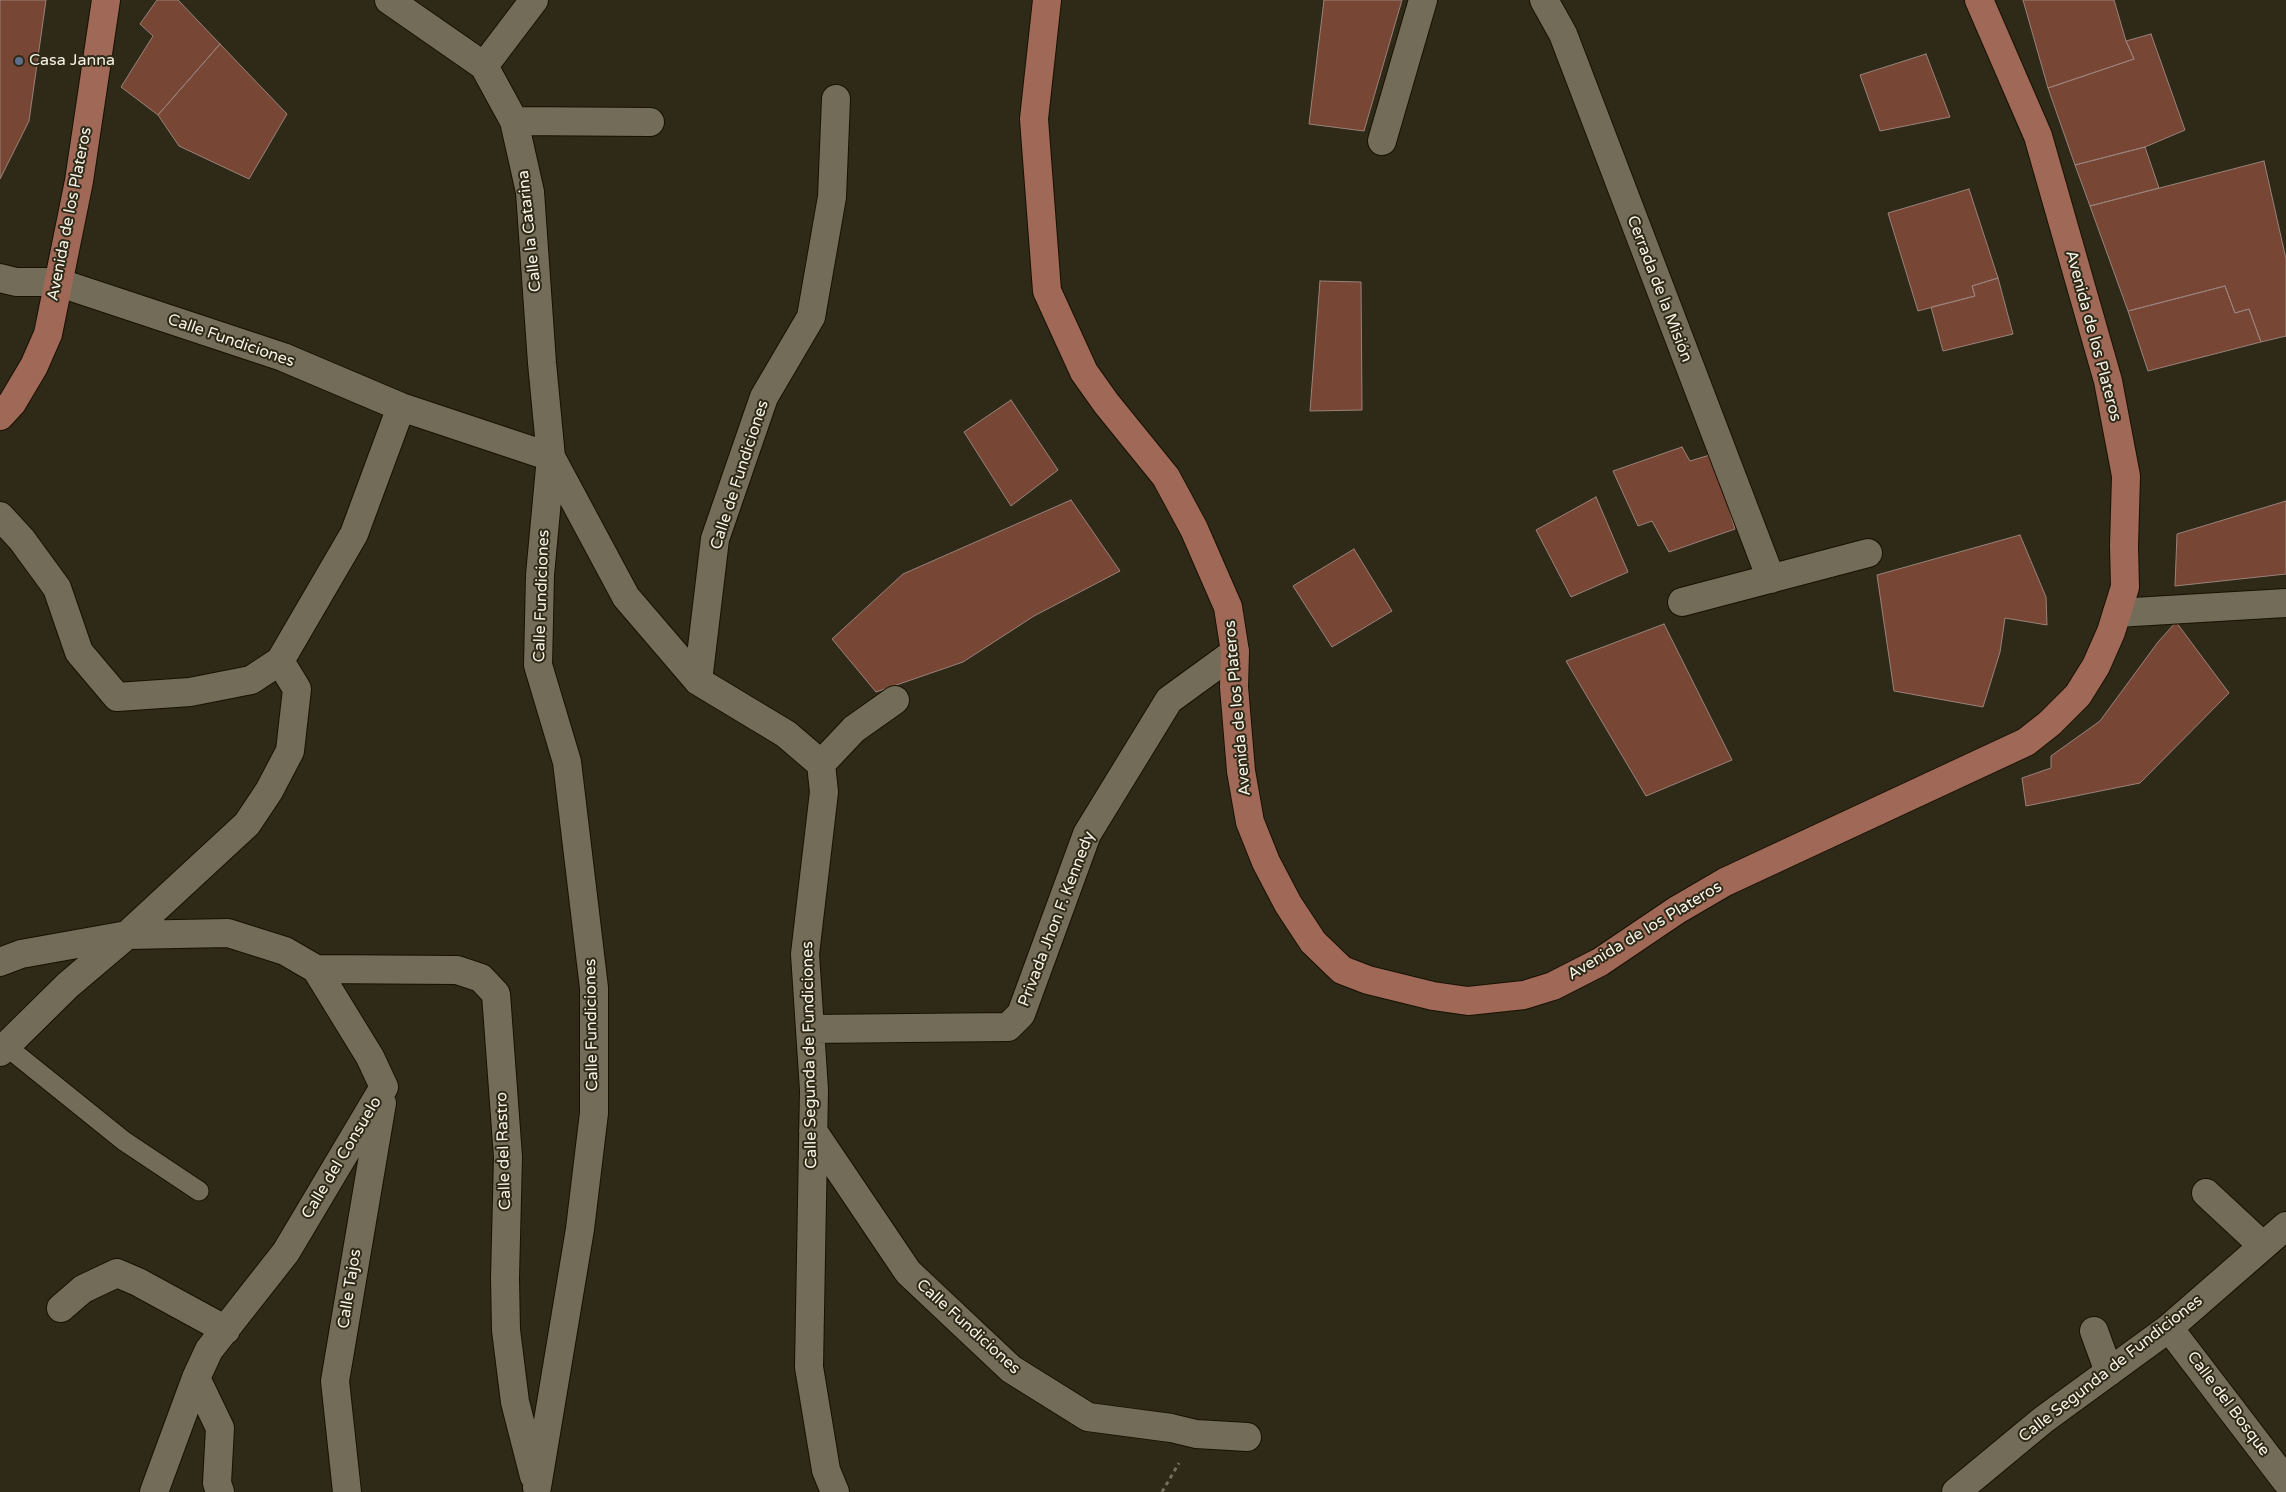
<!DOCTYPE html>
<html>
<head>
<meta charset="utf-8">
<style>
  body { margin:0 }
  canvas { display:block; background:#2f2917 }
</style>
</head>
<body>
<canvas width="2286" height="1492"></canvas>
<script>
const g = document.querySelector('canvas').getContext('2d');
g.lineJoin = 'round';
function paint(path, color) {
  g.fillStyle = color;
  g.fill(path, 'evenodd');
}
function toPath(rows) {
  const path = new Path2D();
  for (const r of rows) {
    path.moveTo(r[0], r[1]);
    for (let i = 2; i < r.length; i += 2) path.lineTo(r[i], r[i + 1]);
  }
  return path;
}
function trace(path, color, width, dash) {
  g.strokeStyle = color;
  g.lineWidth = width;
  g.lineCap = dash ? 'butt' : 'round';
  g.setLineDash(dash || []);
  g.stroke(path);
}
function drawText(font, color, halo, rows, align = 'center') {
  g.font = font + ' "Varela Round",sans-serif';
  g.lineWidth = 4;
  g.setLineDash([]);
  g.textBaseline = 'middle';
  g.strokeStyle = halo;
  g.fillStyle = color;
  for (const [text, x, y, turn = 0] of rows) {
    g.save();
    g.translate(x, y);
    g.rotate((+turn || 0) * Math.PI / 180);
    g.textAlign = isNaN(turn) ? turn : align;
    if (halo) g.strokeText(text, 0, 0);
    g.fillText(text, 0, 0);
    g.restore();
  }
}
const building = toPath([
  [0,0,46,0,29,121,0,179,0,0],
  [157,0,178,0,220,44,158,115,121,87,153,36,140,24,157,0],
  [1324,0,1402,0,1364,131,1309,124,1324,0],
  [2023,0,2114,0,2126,41,2134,59,2048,88,2023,0],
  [2151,34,2185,130,2145,147,2075,165,2048,88,2134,59,2126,41,2151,34],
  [220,44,287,114,249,179,179,146,158,115,220,44],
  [1926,54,1950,117,1880,131,1860,75,1926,54],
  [2145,147,2159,188,2090,206,2075,165,2145,147],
  [2264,161,2286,259,2286,336,2261,342,2249,309,2235,313,2225,286,2128,311,2090,206,2264,161],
  [1969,189,1998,278,1972,286,1975,296,1918,311,1888,213,1969,189],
  [1998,278,2013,334,1943,351,1931,307,1975,296,1972,286,1998,278],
  [1320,281,1361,282,1362,410,1310,411,1320,281],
  [2225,286,2235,313,2249,309,2261,342,2148,371,2128,311,2225,286],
  [1011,400,1058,470,1011,506,964,432,1011,400],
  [1682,447,1690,461,1713,454,1735,529,1669,552,1652,521,1638,526,1613,471,1682,447],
  [1596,497,1628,572,1571,597,1536,530,1596,497],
  [1071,500,1120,571,1034,616,963,662,876,692,832,639,903,574,1071,500],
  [2286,501,2286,574,2175,586,2177,534,2286,501],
  [2020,535,2046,597,2047,625,2005,618,2000,652,1983,707,1894,691,1877,575,2020,535],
  [1354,549,1392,611,1332,647,1293,586,1354,549],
  [2176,622,2229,693,2140,783,2026,806,2022,778,2051,768,2051,756,2100,721,2158,642,2176,622],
  [1664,624,1732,760,1646,796,1566,661,1664,624]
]);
paint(building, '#774635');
trace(building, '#99827a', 1);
const lane = toPath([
  [6,1046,124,1141,199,1191]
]);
const street = toPath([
  [389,0,484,66,514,121,530,192,542,363,551,457,540,575,538,665,567,762,594,988,594,1113,580,1229,537,1487],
  [1544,0,1563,34,1771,579],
  [484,66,534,0],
  [514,121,650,122],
  [1382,141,1423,0],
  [57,282,283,357,401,407,551,457],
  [551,457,626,597,698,681,786,734,821,764,824,792,805,954,814,1090,809,1367,826,1470,835,1492],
  [0,516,22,540,57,588,79,652,117,697,190,692,251,680,280,661,354,534,401,407],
  [1682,602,1868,553],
  [2117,613,2286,603],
  [698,681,715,539,764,397,811,317,832,197,836,99],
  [821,764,854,729,895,700],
  [0,962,21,954,127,935,228,933,285,951,316,969,370,1057,384,1087],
  [316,969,457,970,481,978,496,994,508,1157,505,1278,506,1330,515,1402,534,1476],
  [810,1029,1008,1027,1021,1014,1087,834,1169,700,1235,652],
  [0,1052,68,985,127,935,247,824,269,791,290,751,297,689,280,661],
  [813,1131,908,1272,1011,1369,1088,1417,1171,1428,1196,1434,1247,1437],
  [2206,1193,2263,1246],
  [61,1308,83,1289,117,1273,138,1282,226,1330],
  [2169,1328,2286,1481],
  [2094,1331,2109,1372],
  [196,1378,220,1428,217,1483,220,1492],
  [154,1492,196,1378,209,1350,286,1252,384,1087],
  [347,1492,335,1381,382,1103],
  [1956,1492,2043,1420,2169,1328,2286,1226]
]);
const secondary = toPath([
  [0,278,16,282,57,282]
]);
const primary = toPath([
  [1047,0,1034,119,1047,291,1084,372,1106,403,1166,477,1194,529,1228,607,1235,652,1234,687,1241,771,1250,822,1266,862,1288,904,1313,942,1342,970,1368,980,1433,996,1468,1001,1524,995,1553,986,1600,962,1677,910,1725,882,2026,742,2050,723,2078,695,2096,666,2111,632,2125,587,2124,546,2126,476,2108,381,2038,136,1979,0],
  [0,416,12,403,34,366,48,334,79,181,106,0]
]);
trace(lane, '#171102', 21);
trace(street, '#171102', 30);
trace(secondary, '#171102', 30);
trace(primary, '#171102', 30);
trace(toPath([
  [1162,1492,1179,1463]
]), '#736e5e', 3, [4, 4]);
trace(lane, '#736c58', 19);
trace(street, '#736c58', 28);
trace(secondary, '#736c58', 28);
trace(primary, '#9f6857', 28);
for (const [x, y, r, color] of [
  [19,61,5,"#5c6f8a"]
]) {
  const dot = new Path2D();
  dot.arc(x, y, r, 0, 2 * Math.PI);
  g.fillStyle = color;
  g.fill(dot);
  trace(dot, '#2f2917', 2);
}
drawText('16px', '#f6f3e7', '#2f2917', [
  ["Casa Janna",29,61]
], 'left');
drawText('16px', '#f6f3e7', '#2f2917', [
  ["Avenida de los Plateros",70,214,-79],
  ["Calle la Catarina",530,231,-96],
  ["Cerrada de la Misión",1659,289,69],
  ["Avenida de los Plateros",2093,336,75],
  ["Calle Fundiciones",231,341,19],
  ["Calle de Fundiciones",740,475,-72],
  ["Calle Fundiciones",542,596,-88],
  ["Avenida de los Plateros",1238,708,-95],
  ["Privada Jhon F. Kennedy",1057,919,-69],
  ["Avenida de los Plateros",1645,931,-31],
  ["Calle Fundiciones",592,1025,-91],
  ["Calle Segunda de Fundiciones",810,1055,-91],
  ["Calle del Rastro",504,1151,-92],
  ["Calle del Consuelo",342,1158,-59],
  ["Calle Tajos",350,1289,-81],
  ["Calle Fundiciones",968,1327,42],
  ["Calle Segunda de Fundiciones",2111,1369,-38],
  ["Calle del Bosque",2228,1404,53]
]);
</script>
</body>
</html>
